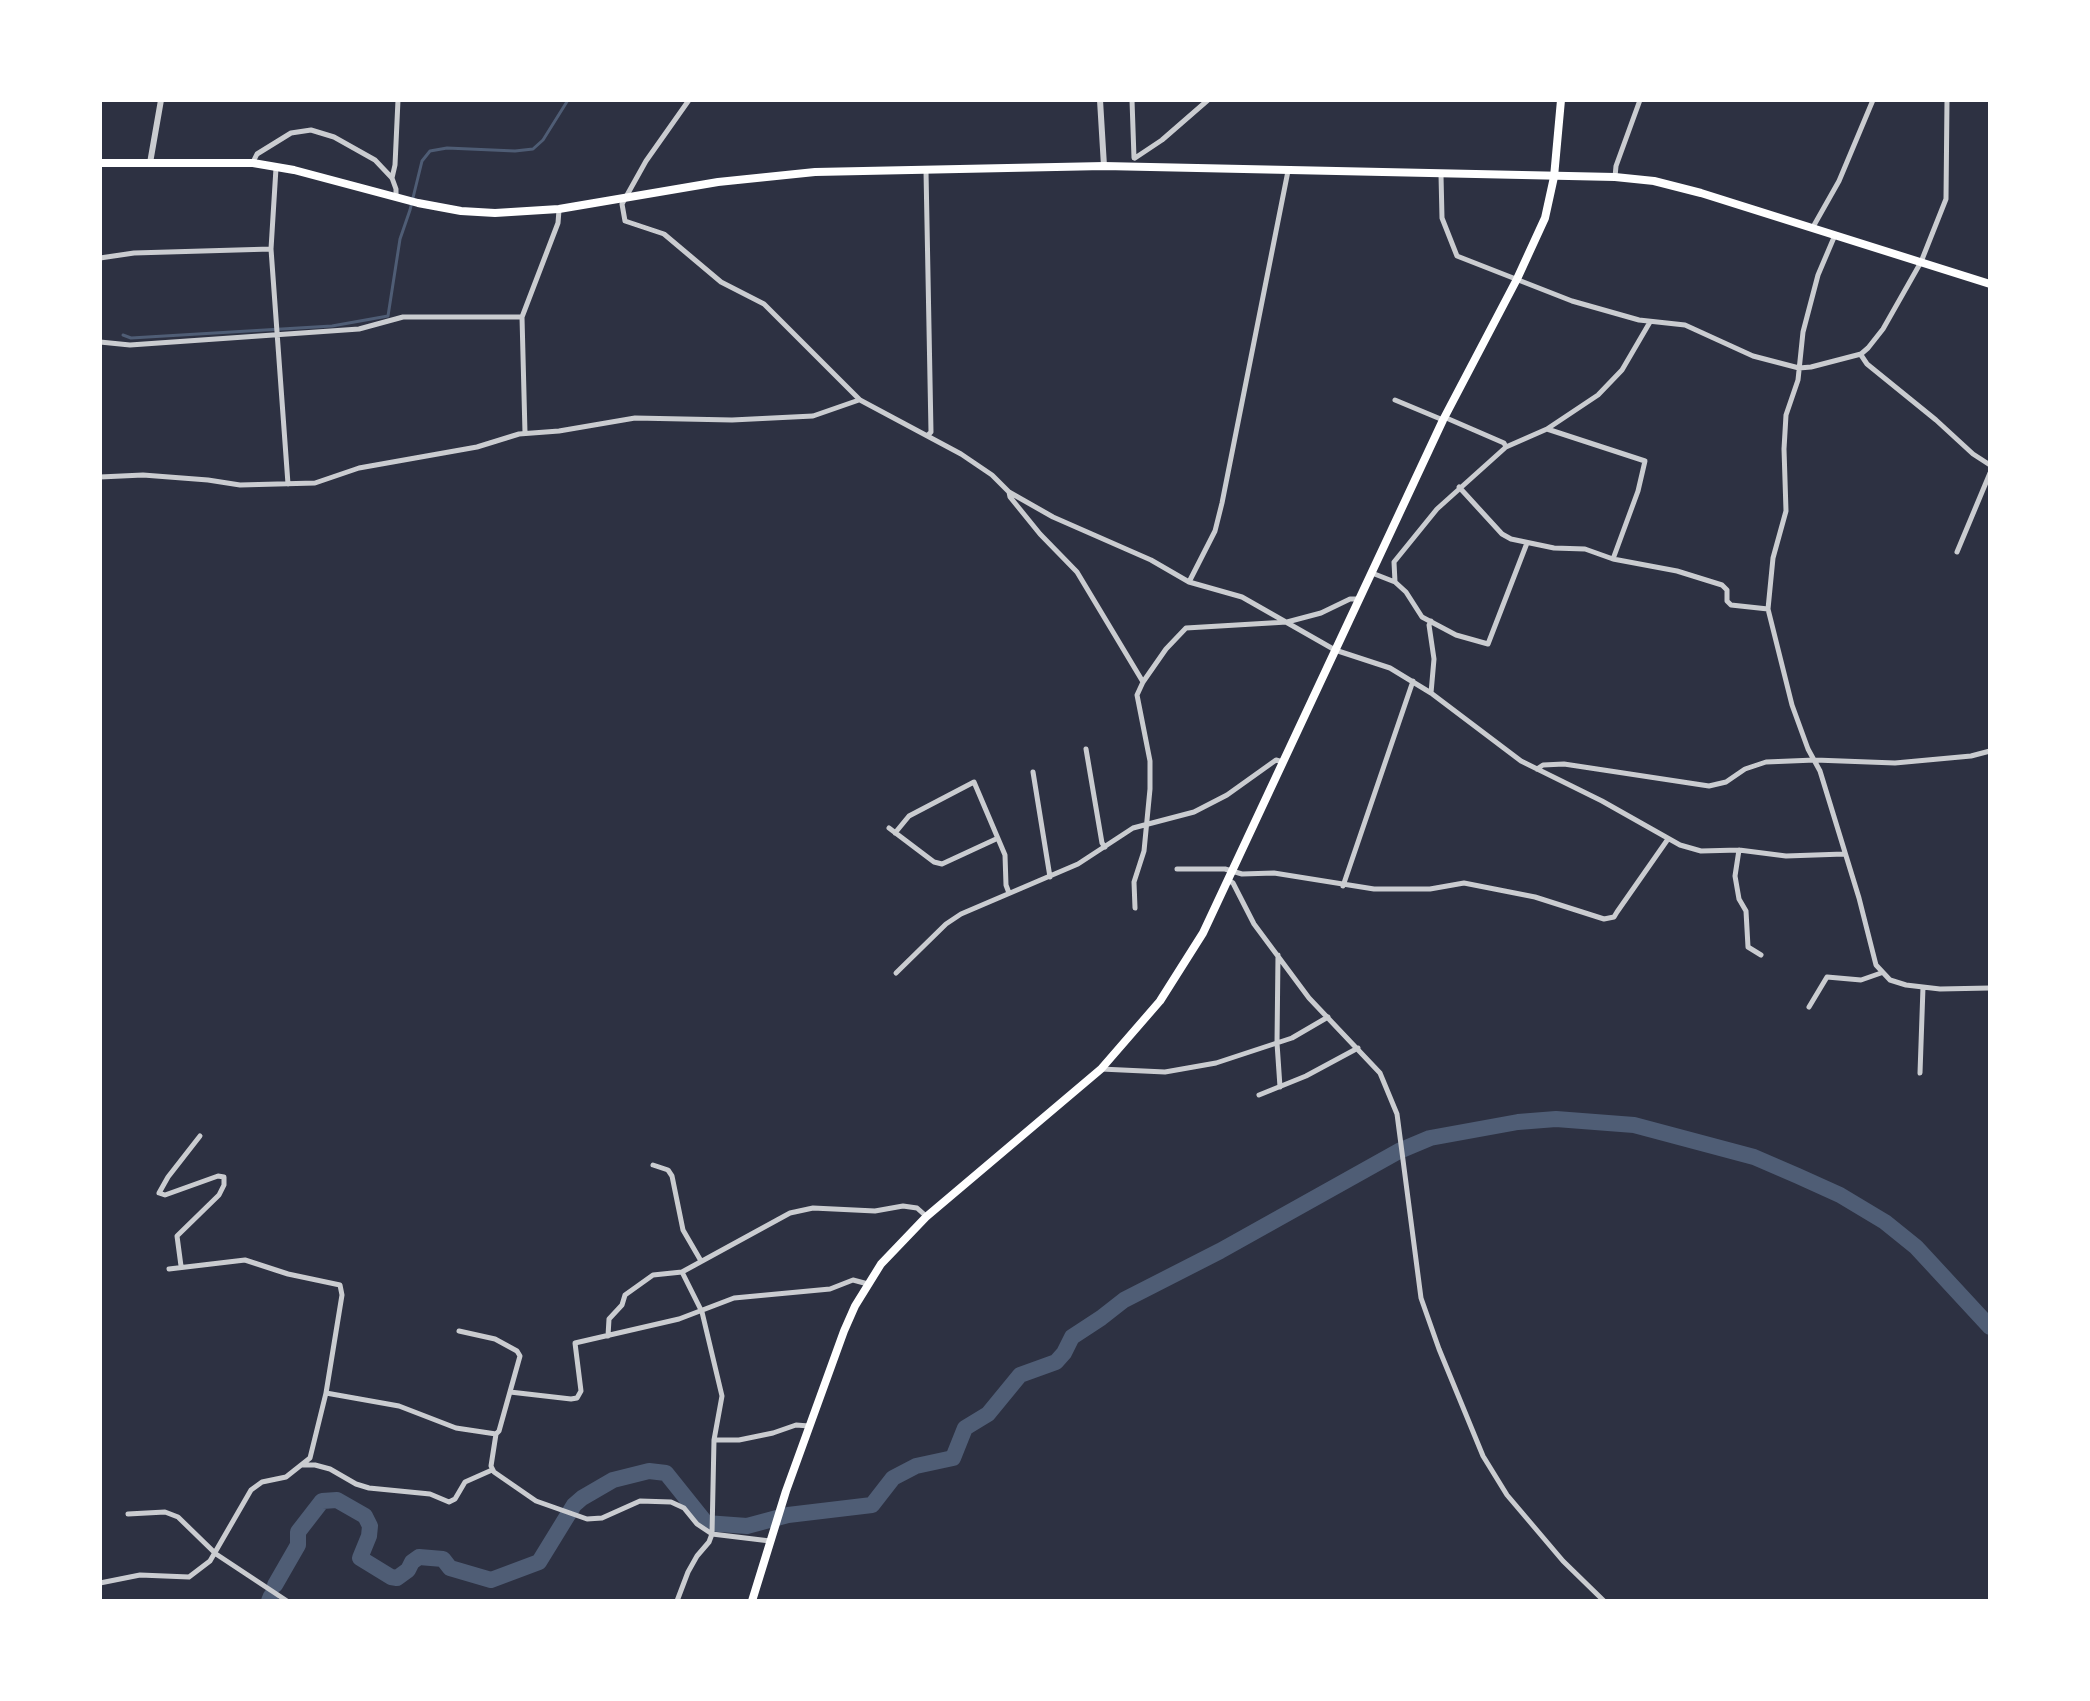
<!DOCTYPE html>
<html>
<head>
<meta charset="utf-8">
<style>
  body { margin:0 }
  #map { position:relative; width:2090px; height:1701px; overflow:hidden; background:#2d3142; font-family:"PT Serif",serif }
  canvas { display:block }
  .frame { position:absolute; inset:0; border:102px solid #fff; pointer-events:none }
</style>
</head>
<body>
<div id="map">
<canvas width="2090" height="1701"></canvas>
<div class="frame"></div>
</div>
<script>
const g = document.querySelector('canvas').getContext('2d');
g.lineJoin = 'round';
function toPath(rows) {
  const path = new Path2D();
  for (const r of rows) {
    path.moveTo(r[0], r[1]);
    for (let i = 2; i < r.length; i += 2) path.lineTo(r[i], r[i + 1]);
  }
  return path;
}
function trace(path, color, width, dash) {
  g.strokeStyle = color;
  g.lineWidth = width;
  g.lineCap = dash ? 'butt' : 'round';
  g.setLineDash(dash || []);
  g.stroke(path);
}
trace(toPath([
  [123,335,131,338,332,326,388,316,400,239,410,210,422,161,430,151,447,148,515,151,533,149,543,140,568,100]
]), '#4f5d75', 3);
trace(toPath([
  [275,1585,298,1545,298,1532,322,1501,337,1500,365,1516,370,1526,369,1536,360,1558,391,1577,397,1578,408,1570,412,1562,419,1557,443,1559,450,1568,491,1580,539,1562,574,1505,582,1498,613,1480,649,1471,666,1473,706,1523,747,1526,788,1515,872,1505,893,1478,916,1466,953,1458,965,1428,988,1414,1020,1375,1056,1362,1064,1353,1072,1337,1101,1318,1124,1300,1220,1251,1399,1151,1430,1138,1518,1122,1556,1119,1634,1125,1754,1157,1798,1176,1840,1195,1885,1222,1916,1247,1990,1327],
  [269,1601,271,1596]
]), '#4f5d75', 16);
trace(toPath([
  [689,100,646,161,622,204,625,221,664,234,721,282,764,304,860,400,961,454,992,475,1009,492,1010,497,1040,534,1077,572,1143,682],
  [1132,100,1134,158],
  [1135,158,1162,140,1208,100],
  [253,162,257,154,291,133,311,130,334,137,375,160,392,178,396,189,396,197],
  [276,168,271,249,288,484],
  [926,171,931,432,928,435],
  [1441,175,1442,218,1457,256,1572,301,1639,320,1685,325,1753,356,1799,368,1811,367,1861,354,1868,348,1883,329,1921,262,1946,199,1947,100],
  [1615,177,1616,166,1640,100],
  [392,178,395,165,398,100],
  [1813,227,1839,181,1873,100],
  [1835,235,1818,275,1803,332,1798,380,1786,415,1784,449,1786,511,1773,558,1768,609,1792,705,1808,749,1820,771,1859,898,1876,965,1890,980,1906,985,1940,989,1990,988],
  [100,258,134,253,271,249],
  [100,342,130,345,359,329,403,317,522,317],
  [1861,355,1867,364,1936,420,1973,454,1990,465],
  [1395,400,1443,420],
  [1444,417,1504,443,1506,447],
  [1547,429,1645,461,1638,491,1613,559],
  [525,433,522,317,558,223,559,210],
  [100,477,143,475,208,480,240,485,315,483,359,468,477,447,519,434,559,431,635,418,732,420,813,416,859,400],
  [1459,487,1502,534,1511,539,1554,548,1585,549,1613,559,1677,571,1722,585,1727,590,1727,601,1731,605,1768,609],
  [1009,492,1053,517,1151,560,1189,582,1242,597,1335,650,1390,668,1431,693,1521,761,1602,801,1680,845,1701,851,1739,850,1786,856,1844,854],
  [1957,552,1990,473],
  [1372,573,1395,582,1406,592,1422,617,1456,635,1488,644,1527,543],
  [1189,582,1215,531,1222,503,1288,171],
  [1395,582,1394,562,1437,509,1506,447,1547,429,1598,395,1622,370,1650,322],
  [1431,621,1429,625,1434,659,1431,693],
  [1086,749,1102,843,1105,847],
  [1537,769,1543,765,1564,764,1709,786,1726,782,1745,769,1766,762,1815,760,1895,763,1971,756,1990,751],
  [1033,772,1050,877],
  [889,828,934,862,942,864,996,839],
  [895,833,909,816,974,782,1005,855,1006,885,1009,893],
  [1739,850,1735,876,1739,899,1746,911,1748,947,1761,955],
  [1177,869,1225,869,1242,874,1274,873,1374,889,1430,889,1464,883,1535,897,1604,919,1614,917,1617,912,1668,839],
  [1228,880,1233,883,1254,924,1309,998,1380,1073,1397,1114,1421,1298,1439,1349,1483,1456,1507,1495,1563,1561,1604,1601],
  [1343,886,1413,681],
  [1135,908,1134,882,1144,851,1150,789,1150,761,1137,695,1143,682,1166,649,1186,628,1287,622,1321,613,1350,599,1359,599],
  [1278,955,1277,1043,1280,1087],
  [896,973,946,924,961,914,1078,864,1133,828,1194,812,1227,795,1276,760,1283,762],
  [1809,1007,1827,977,1861,980,1881,973],
  [1101,1069,1165,1072,1216,1063,1292,1038,1328,1017],
  [1920,1073,1923,987],
  [1259,1095,1306,1076,1358,1048],
  [653,1165,668,1170,672,1176,683,1230,701,1261],
  [181,1266,177,1236,219,1195,224,1185,224,1177,218,1176,165,1195,159,1193,168,1177,200,1136],
  [169,1269,245,1260,288,1274,340,1285,342,1295,326,1393],
  [459,1331,495,1339,517,1351,520,1356,499,1431,496,1434,491,1466,494,1472,536,1501,587,1519,602,1518,640,1501,671,1502,684,1508,697,1524,712,1534,770,1541],
  [608,1336,609,1319,622,1305,625,1295,653,1275,682,1272,790,1213,813,1208,875,1211,903,1206,917,1208,926,1216],
  [510,1392,571,1399,577,1398,581,1391,575,1343,679,1319,734,1298,830,1289,853,1280,868,1284],
  [714,1440,739,1440,773,1433,796,1425,809,1426],
  [302,1465,315,1465,330,1469,356,1484,369,1488,430,1494,449,1502,455,1499,465,1482,492,1470],
  [128,1514,165,1512,178,1517,216,1554,287,1601],
  [100,1583,140,1575,189,1577,210,1561,251,1490,262,1482,286,1477,310,1458,326,1393,399,1406,456,1428,496,1434],
  [677,1601,688,1572,697,1556,709,1542,712,1534,714,1440,722,1396,702,1312,682,1272]
]), '#caccd0', 5);
trace(toPath([
  [1100,100,1104,166],
  [150,163,161,100]
]), '#caccd0', 6);
trace(toPath([
  [752,1601,786,1491,844,1331,855,1306,881,1264,926,1217,1101,1069,1160,1001,1203,933,1443,420,1517,279,1545,218,1554,177,1561,100]
]), '#fff', 8);
trace(toPath([
  [100,163,253,163,294,170,418,203,461,211,495,213,559,209,718,182,815,172,1104,166,1615,177,1654,181,1701,193,1990,284]
]), '#fff', 8);
</script>
</body>
</html>
